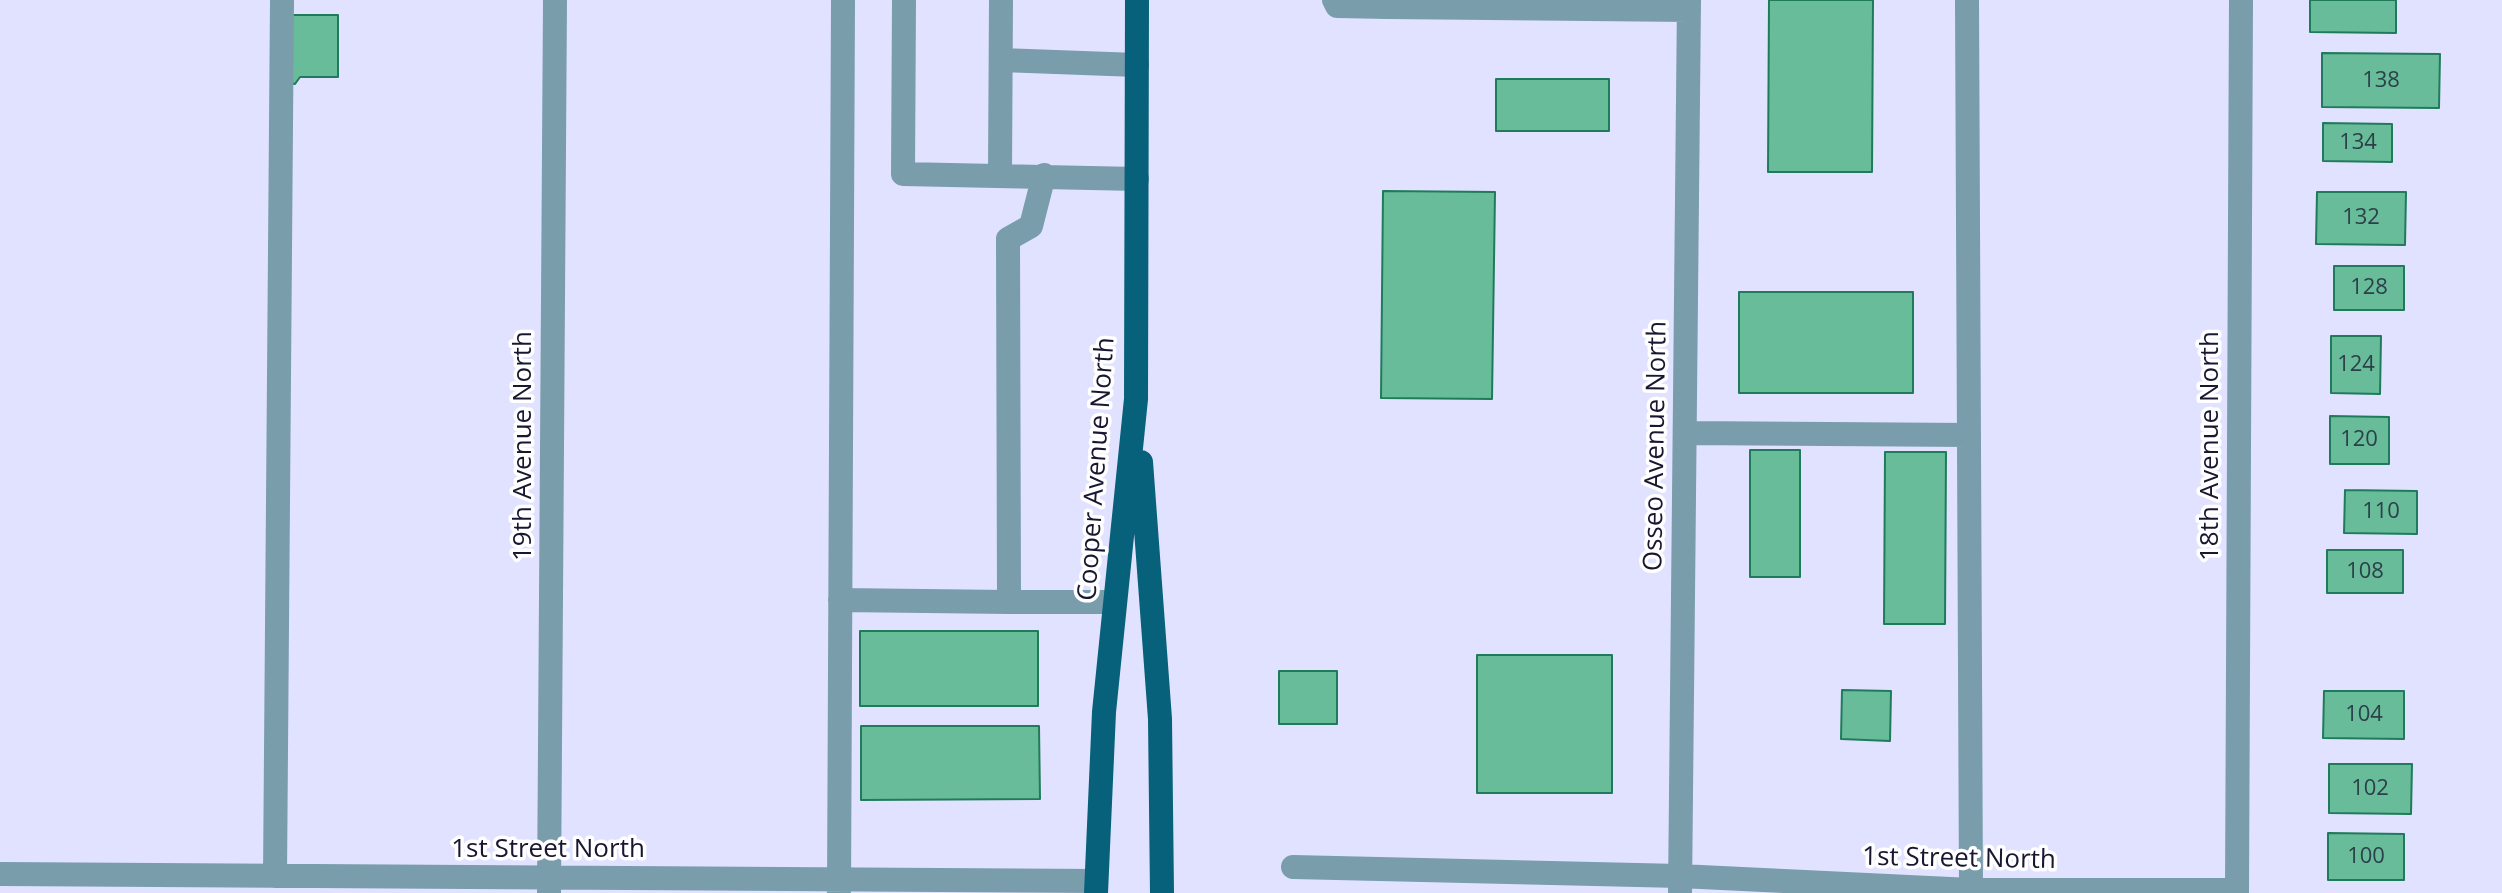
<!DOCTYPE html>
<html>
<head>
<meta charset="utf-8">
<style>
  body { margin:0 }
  canvas { display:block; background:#e1e2ff }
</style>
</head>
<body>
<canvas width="2502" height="893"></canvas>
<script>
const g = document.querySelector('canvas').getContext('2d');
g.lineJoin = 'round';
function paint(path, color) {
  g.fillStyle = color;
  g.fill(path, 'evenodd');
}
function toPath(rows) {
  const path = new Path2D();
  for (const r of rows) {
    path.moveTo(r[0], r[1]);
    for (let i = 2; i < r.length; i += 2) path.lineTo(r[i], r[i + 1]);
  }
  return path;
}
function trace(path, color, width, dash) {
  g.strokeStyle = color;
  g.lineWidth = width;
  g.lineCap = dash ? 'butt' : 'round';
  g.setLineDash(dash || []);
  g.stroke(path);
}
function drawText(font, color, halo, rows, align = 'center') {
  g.font = font + ' "Open Sans",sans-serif';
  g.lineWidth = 7;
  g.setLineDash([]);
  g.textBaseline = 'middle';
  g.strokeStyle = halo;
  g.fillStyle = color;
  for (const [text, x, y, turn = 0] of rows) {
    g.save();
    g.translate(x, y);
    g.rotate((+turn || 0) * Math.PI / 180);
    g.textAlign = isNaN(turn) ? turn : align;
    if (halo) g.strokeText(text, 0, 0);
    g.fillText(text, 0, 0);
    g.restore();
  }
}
const building = toPath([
  [1769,0,1873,0,1872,172,1768,172,1769,0],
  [2310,0,2396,0,2396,33,2310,32,2310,0],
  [288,15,338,15,338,77,300,77,295,84,287,83,288,15],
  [2322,53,2440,54,2439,108,2322,107,2322,53],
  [1496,79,1609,79,1609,131,1496,131,1496,79],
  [2323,123,2392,124,2392,162,2323,161,2323,123],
  [1383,191,1495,192,1492,399,1381,398,1383,191],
  [2317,192,2406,192,2405,245,2316,244,2317,192],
  [2334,266,2404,266,2404,310,2334,310,2334,266],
  [1739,292,1913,292,1913,393,1739,393,1739,292],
  [2331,336,2381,336,2380,394,2331,393,2331,336],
  [2330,416,2389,417,2389,464,2330,464,2330,416],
  [1750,450,1800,450,1800,577,1750,577,1750,450],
  [1885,452,1946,452,1945,624,1884,624,1885,452],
  [2345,490,2417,491,2417,534,2344,533,2345,490],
  [2327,550,2403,550,2403,593,2327,593,2327,550],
  [860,631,1038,631,1038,706,860,706,860,631],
  [1477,655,1612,655,1612,793,1477,793,1477,655],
  [1279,671,1337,671,1337,724,1279,724,1279,671],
  [1842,690,1891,691,1890,741,1841,739,1842,690],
  [2324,691,2404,691,2404,739,2323,738,2324,691],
  [861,726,1039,726,1040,799,861,800,861,726],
  [2329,764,2412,764,2411,814,2329,813,2329,764],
  [2328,833,2404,834,2404,880,2328,880,2328,833]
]);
paint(building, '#68bc99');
trace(building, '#207b5b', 2);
trace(toPath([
  [904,0,903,174,1137,179],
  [1334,0,1337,6,1388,7,1689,10],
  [1967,0,1971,890],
  [1001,60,1137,65],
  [1000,174,1001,0],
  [1685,433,1969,435],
  [840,600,1009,602,1008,239,1031,226,1044,175],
  [1009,602,1115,602],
  [1293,867,1680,876,1971,890,2237,890],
  [0,874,1096,881],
  [275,876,282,0],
  [549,893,555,0],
  [839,893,843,0],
  [1680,893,1689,0],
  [2237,893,2241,0]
]), '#7a9dac', 24);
trace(toPath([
  [1141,462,1160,719,1162,893],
  [1096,893,1104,712,1136,399,1137,0]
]), '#08617a', 24);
drawText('22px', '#2c404a', null, [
  ["138",2381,81],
  ["134",2358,143],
  ["132",2361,218],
  ["128",2369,288],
  ["124",2356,365],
  ["120",2359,440],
  ["110",2381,512],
  ["108",2365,572],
  ["104",2364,715],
  ["102",2370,789],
  ["100",2366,857]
]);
drawText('26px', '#181630', '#fff', [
  ["19th Avenue North",524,446,-90],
  ["Osseo Avenue North",1656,446,-89],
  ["18th Avenue North",2211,446,-90],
  ["Cooper Avenue North",1097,469,-86],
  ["1st Street North",548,850],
  ["1st Street North",1959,859,1]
]);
</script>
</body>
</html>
